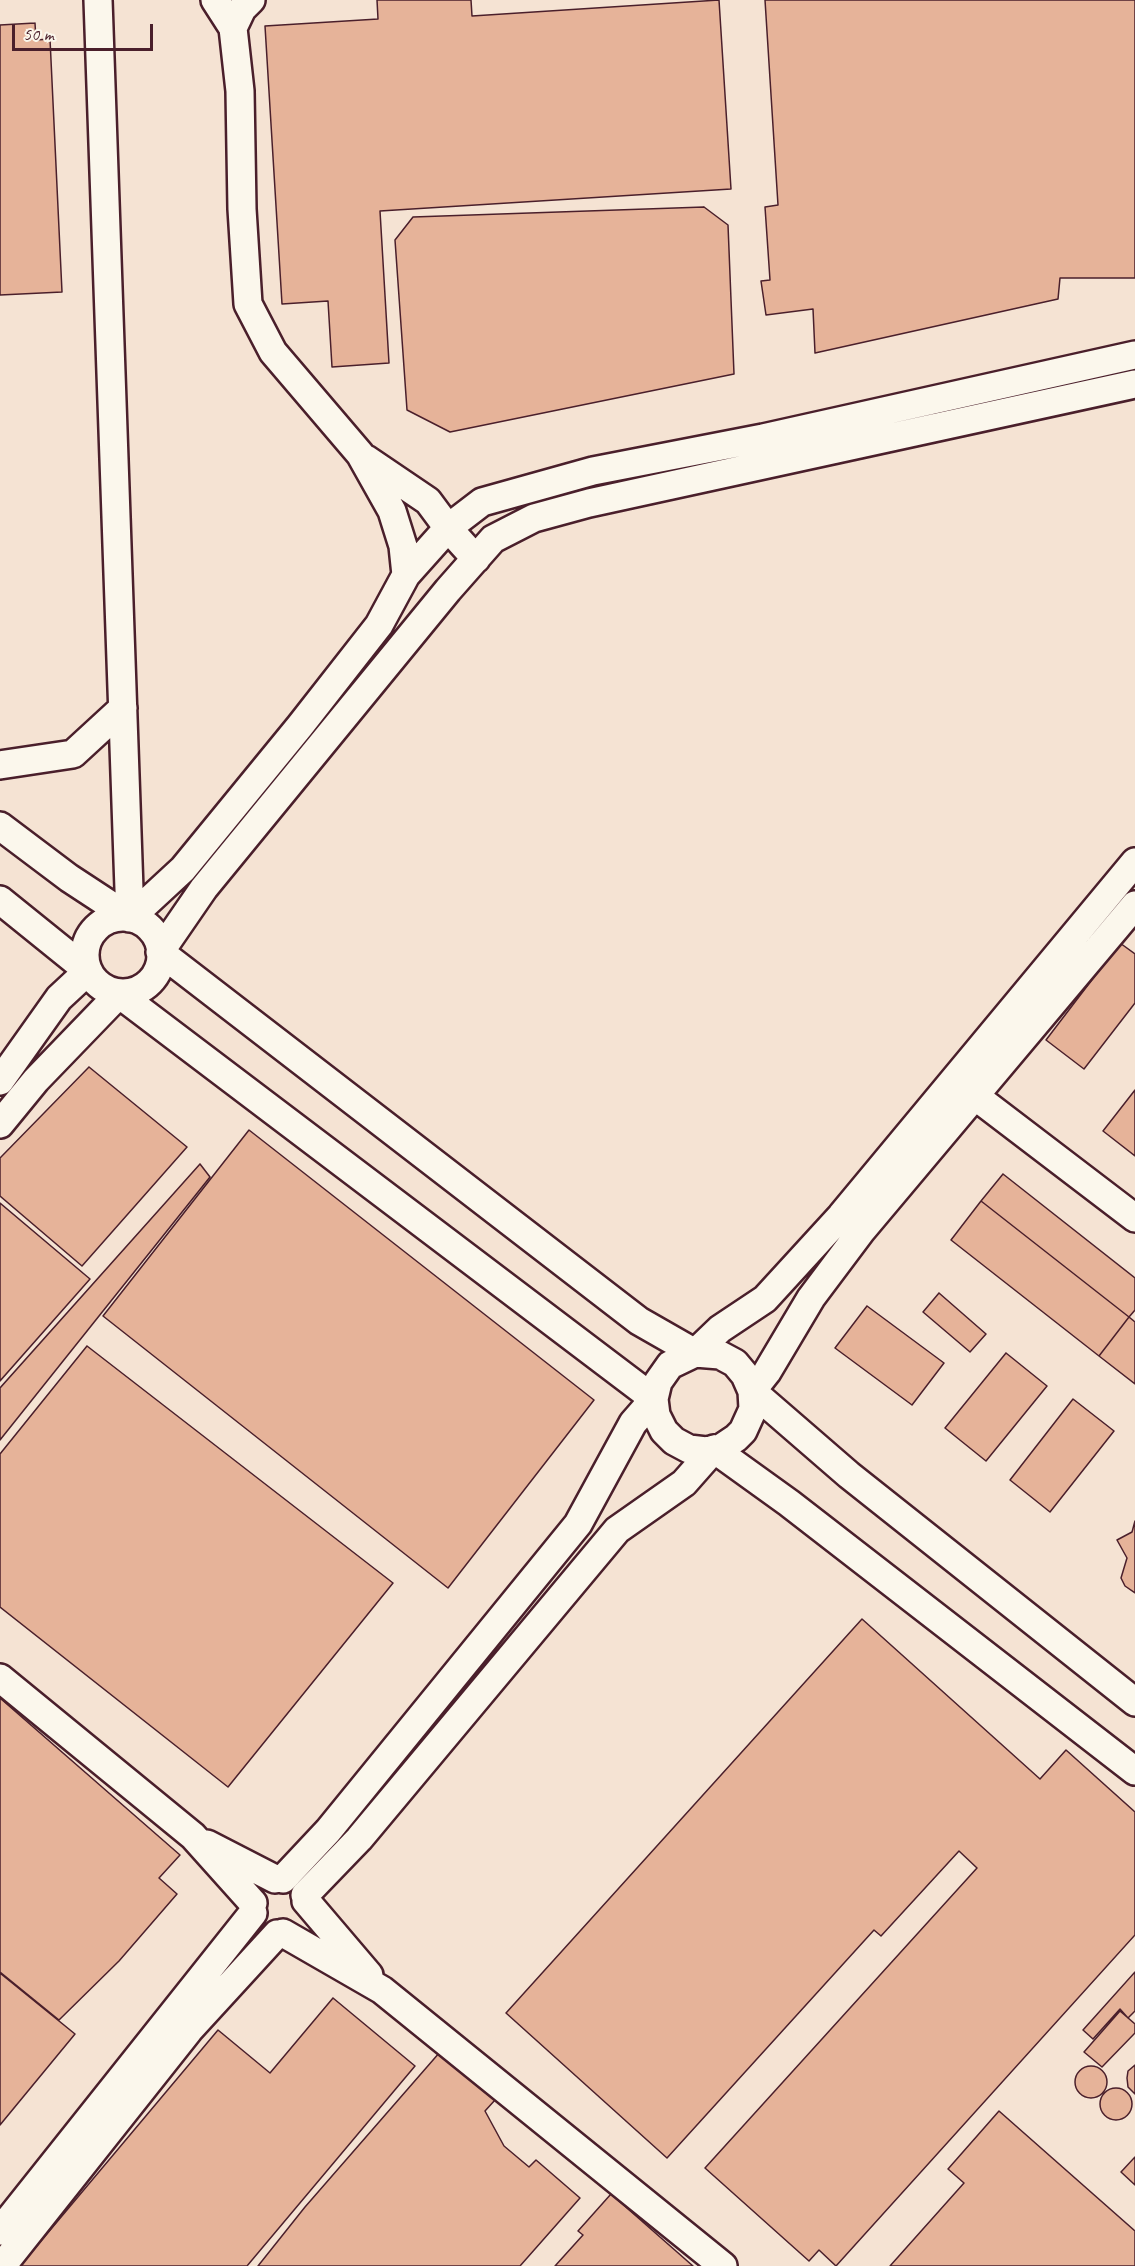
<!DOCTYPE html>
<html>
<head>
<meta charset="utf-8">
<style>
  body { margin:0 }
  #map { position:relative; width:1135px; height:2266px; overflow:hidden; background:#fbf7ec; font-family:Caveat,sans-serif }
  canvas { display:block }
  .scale { position:absolute; left:12px; top:24px; width:141px; height:27px; box-sizing:border-box; border:3px solid #4a1f2b; border-top:0; padding-left:8px; font-size:18px; line-height:21px; white-space:nowrap; color:#4a1f2b; -webkit-text-stroke:4px #fbf7ec; paint-order:stroke }
</style>
</head>
<body>
<div id="map">
<canvas width="1135" height="2266"></canvas>
<div class="scale">50 m</div>
</div>
<script>
const g = document.querySelector('canvas').getContext('2d');
g.lineJoin = 'round';
function paint(path, color) {
  g.fillStyle = color;
  g.fill(path, 'evenodd');
}
function toPath(rows) {
  const path = new Path2D();
  for (const r of rows) {
    if (r.length === 3) {
      path.moveTo(r[0] + r[2], r[1]);
      path.arc(r[0], r[1], r[2], 0, 2 * Math.PI);
      continue;
    }
    path.moveTo(r[0], r[1]);
    for (let i = 2; i < r.length; i += 2) path.lineTo(r[i], r[i + 1]);
  }
  return path;
}
function trace(path, color, width, dash) {
  g.strokeStyle = color;
  g.lineWidth = width;
  g.lineCap = dash ? 'butt' : 'round';
  g.setLineDash(dash || []);
  g.stroke(path);
}
paint(toPath([
  [0,0,1135,0,1135,2266,0,2266]
]), '#f5e3d3');
const building = toPath([
  [377,0,471,0,472,16,719,0,731,189,380,211,389,363,332,367,328,301,282,304,265,26,378,19,377,0],
  [765,0,1135,0,1135,278,1060,278,1058,299,815,353,813,309,766,315,761,281,770,280,765,207,778,205,765,0],
  [35,23,36,40,50,39,62,292,0,295,0,25,35,23],
  [704,207,728,225,734,374,450,432,407,410,395,240,413,217,704,207],
  [1120,943,1135,954,1135,1003,1084,1069,1046,1040,1120,943],
  [89,1067,187,1147,82,1266,0,1196,0,1158,89,1067],
  [1135,1090,1135,1156,1103,1131,1135,1090],
  [249,1130,594,1400,448,1588,103,1316,249,1130],
  [200,1164,210,1177,0,1440,0,1388,200,1164],
  [1003,1174,1135,1278,1135,1310,1129,1317,981,1201,1003,1174],
  [981,1201,1129,1317,1099,1356,951,1240,981,1201],
  [0,1203,90,1279,0,1381,0,1203],
  [939,1293,986,1334,970,1352,923,1312,939,1293],
  [867,1306,944,1363,912,1405,835,1348,867,1306],
  [1129,1317,1135,1322,1135,1384,1099,1356,1129,1317],
  [87,1346,393,1583,228,1787,0,1607,0,1454,87,1346],
  [1006,1353,1047,1386,986,1461,945,1428,1006,1353],
  [1073,1399,1114,1431,1050,1512,1010,1480,1073,1399],
  [1135,1521,1135,1593,1125,1586,1121,1578,1127,1558,1117,1540,1132,1532,1135,1521],
  [862,1619,1040,1779,1066,1750,1135,1812,1135,1935,836,2266,819,2250,809,2261,705,2168,977,1868,959,1851,881,1936,874,1930,667,2158,506,2013,862,1619],
  [0,1698,180,1855,159,1878,177,1894,119,1961,59,2020,0,1972,0,1698],
  [1135,1972,1135,2011,1128,2018,1120,2009,1093,2039,1083,2030,1135,1972],
  [0,1973,75,2034,0,2125,0,1973],
  [333,1998,415,2066,247,2266,20,2266,218,2030,270,2073,333,1998],
  [1120,2011,1135,2024,1135,2033,1102,2067,1084,2052,1120,2011],
  [440,2052,495,2100,485,2111,504,2146,529,2167,536,2160,580,2198,520,2266,258,2266,305,2207,440,2052],
  [1135,2065,1135,2094,1128,2087,1127,2078,1128,2071,1135,2065],
  [1091,2082,16],
  [1116,2104,16],
  [999,2111,1135,2231,1135,2266,890,2266,964,2183,948,2169,999,2111],
  [1135,2157,1135,2185,1121,2172,1135,2157],
  [611,2194,693,2266,555,2266,583,2235,578,2231,611,2194]
]);
paint(building, '#e6b399');
trace(building, '#4a1f2b', 1.5);
const minor = toPath([
  [98,0,130,918],
  [215,0,233,28,240,91,242,209,248,304,273,352,360,454,392,511,403,546,406,575],
  [233,28,242,9,251,0],
  [1135,384,589,503,534,518,493,539,448,590,204,888,160,952,639,1321,695,1353,720,1355,735,1363,745,1375,752,1391,753,1409,743,1431,736,1438,721,1448,706,1451,689,1449,674,1441,664,1431,656,1415,654,1399,658,1382,670,1365,695,1353,720,1329,765,1299,841,1216,1135,862],
  [366,459,428,501,448,528,476,559],
  [0,765,73,754,123,708],
  [0,826,69,878,130,918],
  [0,900,88,971,59,998,0,1081],
  [123,955,38],
  [130,918,183,869,300,726,379,625,406,575,448,528,482,502,593,471,763,438,1135,355],
  [975,1096,1135,1218],
  [0,1124,36,1080,119,994,654,1399],
  [752,1391,767,1372,811,1298,862,1230,1135,905],
  [752,1391,849,1475,1135,1702],
  [714,1449,789,1503,1135,1771],
  [0,1678,193,1836,253,1903],
  [207,1844,275,1879],
  [283,1879,328,1831,578,1524,633,1423,654,1399],
  [305,1895,359,1839,617,1530,684,1483,714,1449],
  [306,1901,369,1975],
  [283,1933,382,1990,723,2266],
  [0,2231,253,1913],
  [2,2266,189,2030,277,1934]
]);
trace(minor, '#4a1f2b', 32);
trace(minor, '#fbf7ec', 27);
</script>
</body>
</html>
